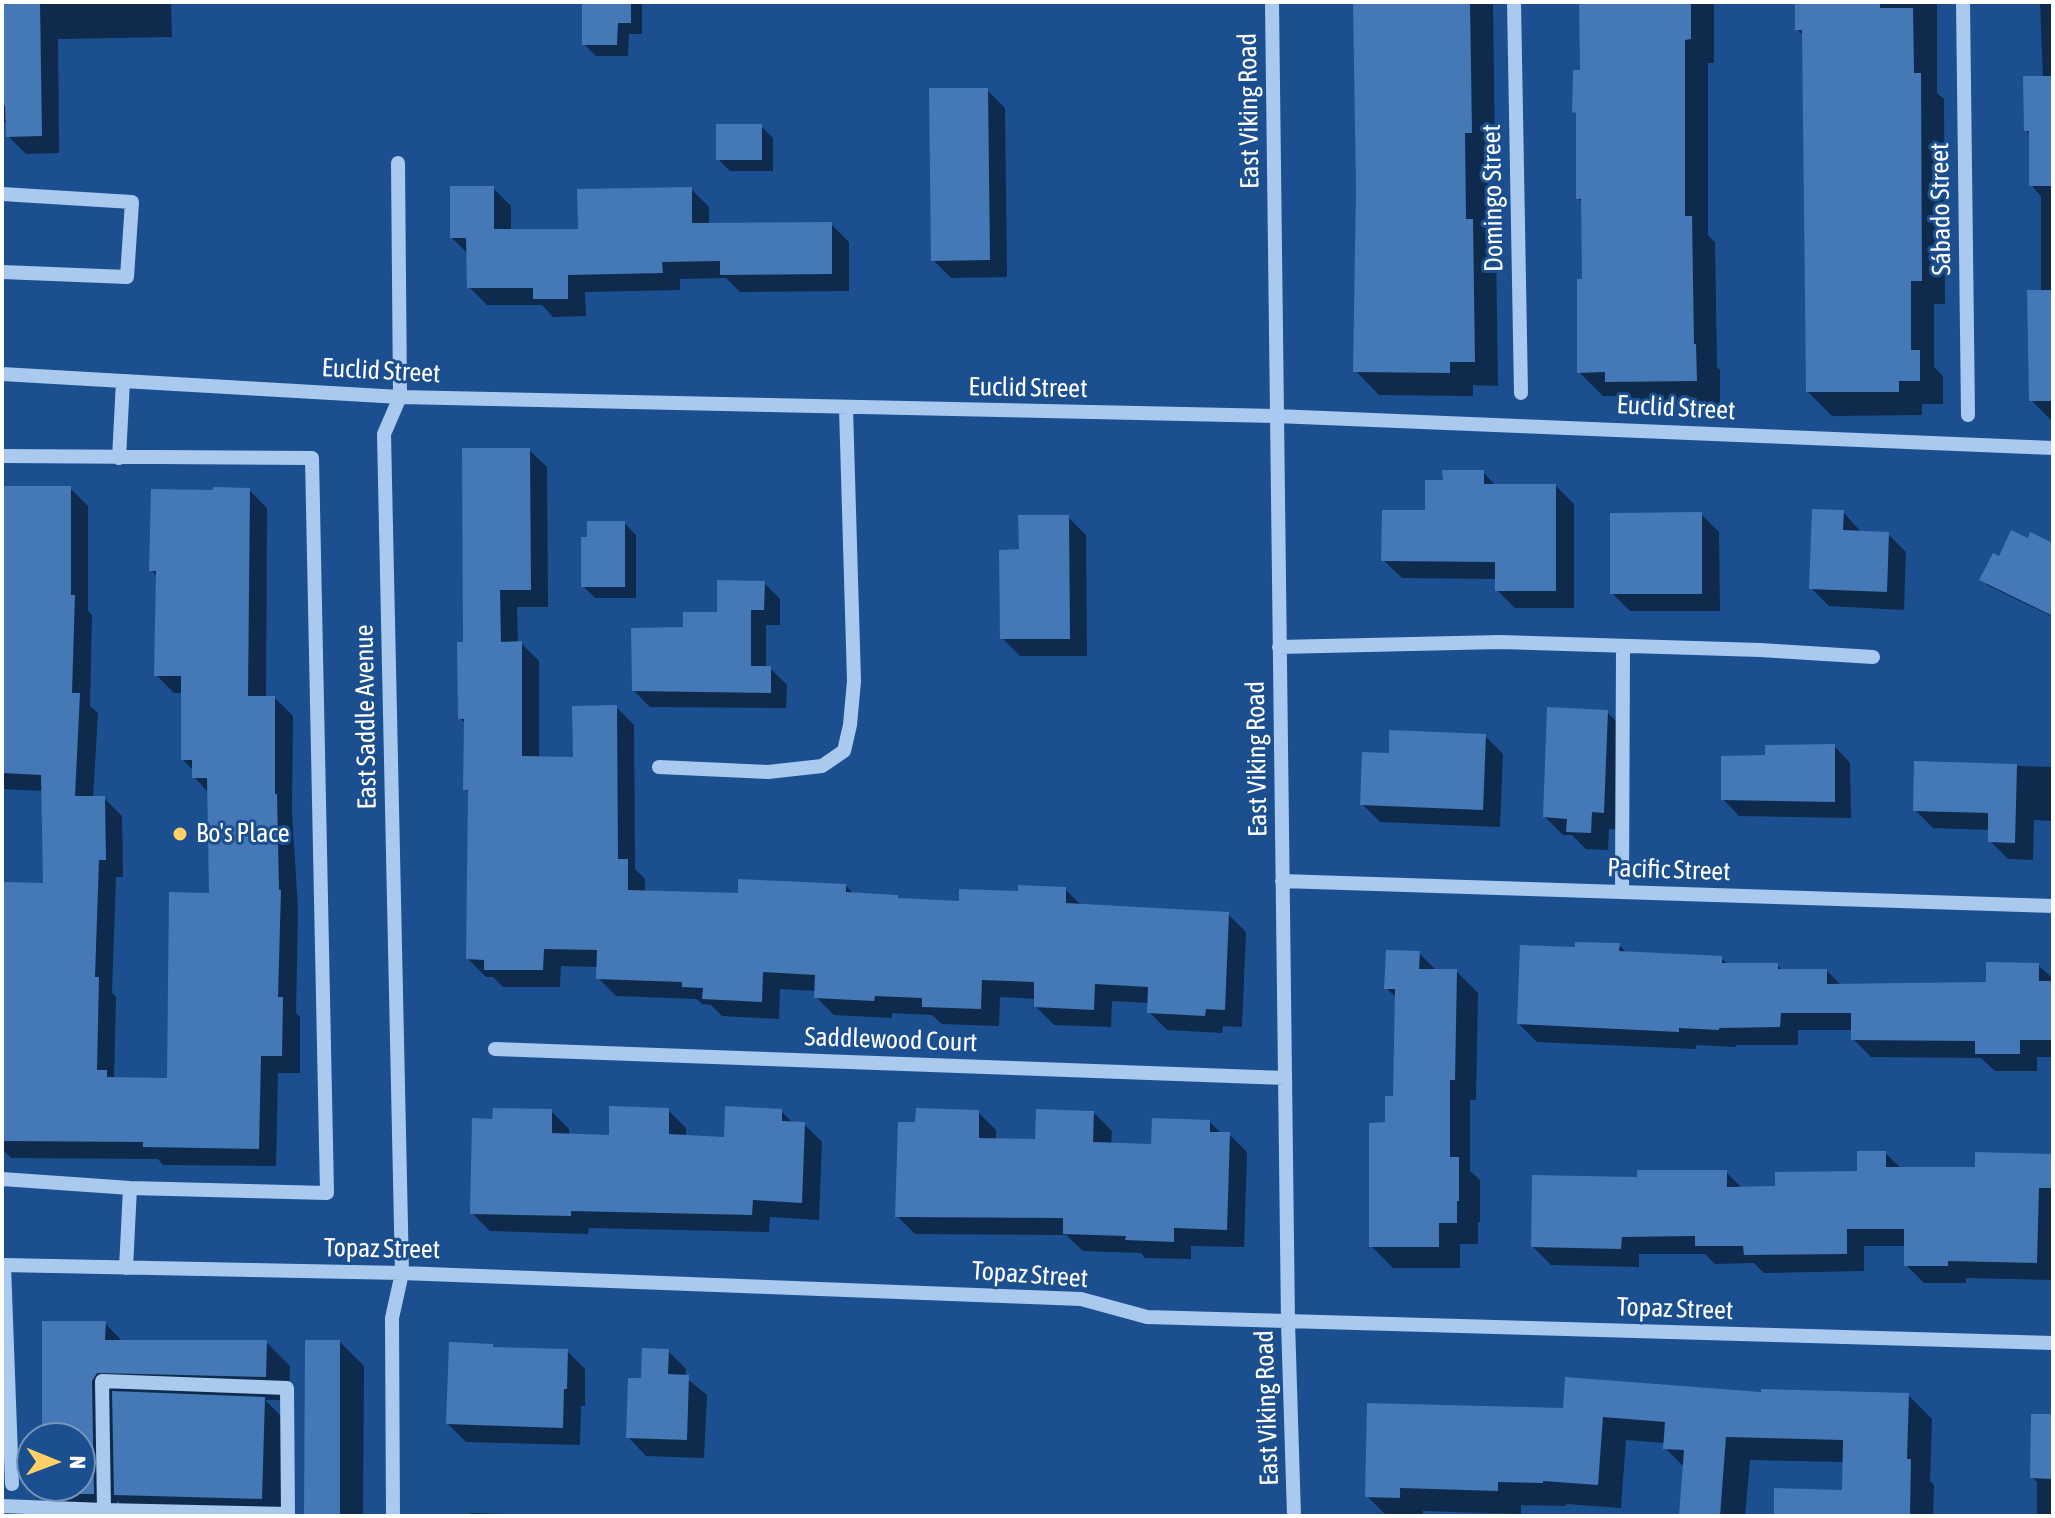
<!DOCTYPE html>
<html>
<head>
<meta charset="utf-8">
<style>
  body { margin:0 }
  #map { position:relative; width:2055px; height:1518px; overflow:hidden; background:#1b4f8f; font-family:"Asap Condensed",sans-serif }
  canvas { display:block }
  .frame { position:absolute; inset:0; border:4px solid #fff; pointer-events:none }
  .north { position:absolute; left:16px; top:1422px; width:80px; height:80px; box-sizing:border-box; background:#1b4f8f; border:2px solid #7695bc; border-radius:50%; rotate:91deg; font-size:22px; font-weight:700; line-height:32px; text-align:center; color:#fff }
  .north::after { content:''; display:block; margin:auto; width:28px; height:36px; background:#ffd166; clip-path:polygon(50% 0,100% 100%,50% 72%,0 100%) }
</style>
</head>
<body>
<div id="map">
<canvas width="2055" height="1518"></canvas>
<div class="frame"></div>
<div class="north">N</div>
</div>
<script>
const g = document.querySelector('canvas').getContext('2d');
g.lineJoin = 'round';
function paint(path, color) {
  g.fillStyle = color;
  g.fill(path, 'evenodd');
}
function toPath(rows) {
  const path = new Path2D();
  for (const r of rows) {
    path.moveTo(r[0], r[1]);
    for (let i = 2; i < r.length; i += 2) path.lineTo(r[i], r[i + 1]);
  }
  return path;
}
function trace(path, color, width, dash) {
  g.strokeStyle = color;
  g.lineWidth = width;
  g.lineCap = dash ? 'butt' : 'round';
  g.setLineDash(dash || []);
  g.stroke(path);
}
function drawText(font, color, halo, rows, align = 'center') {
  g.font = font + ' "Asap Condensed",sans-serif';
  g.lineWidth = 6;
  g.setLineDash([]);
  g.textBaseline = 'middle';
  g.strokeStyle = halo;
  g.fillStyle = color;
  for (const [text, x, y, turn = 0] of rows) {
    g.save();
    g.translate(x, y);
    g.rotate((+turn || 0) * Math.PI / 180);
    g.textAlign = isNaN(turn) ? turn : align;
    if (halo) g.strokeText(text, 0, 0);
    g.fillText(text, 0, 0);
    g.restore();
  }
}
paint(toPath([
  [2,2,171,2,172,37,58,39,59,153,26,154,8,136,8,123,2,123],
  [584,2,642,2,642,34,629,34,628,56,596,56,584,44],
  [1354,2,1493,2,1495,156,1488,156,1489,238,1496,245,1498,386,1473,385,1473,396,1379,395,1356,371,1358,189],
  [1581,2,1714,2,1714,63,1708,63,1708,235,1715,242,1717,367,1720,370,1720,404,1631,406,1621,396,1603,396,1579,372,1584,281,1583,204,1578,198,1578,115,1574,112,1582,72],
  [1797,2,1937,2,1937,93,1944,99,1945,304,1934,304,1934,367,1943,376,1943,404,1922,404,1922,415,1832,416,1808,392,1804,36,1797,29],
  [2040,2,2053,2,2053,422,2031,400,2041,292,2041,196,2031,185,2031,136,2026,130,2043,78],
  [987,90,1005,108,1007,277,951,278,933,260],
  [761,126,773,138,773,171,730,171,718,159],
  [493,188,511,206,511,231,580,231,691,189,709,207,709,225,831,224,849,242,849,291,740,292,726,278,680,279,680,290,585,292,586,316,553,317,542,305,487,305,469,287,468,254,452,238],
  [529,450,547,467,548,607,517,607,518,643,521,643,539,661,539,758,575,759,616,707,634,725,635,869,645,879,645,893,740,895,846,886,855,895,897,897,901,900,961,903,1020,893,1065,889,1082,906,1228,914,1246,932,1242,1027,1223,1026,1222,1033,1167,1030,1149,1012,1149,1003,1112,1001,1111,1027,1054,1025,1036,1007,1036,999,1000,997,999,1026,942,1024,932,1015,892,1013,892,1018,834,1015,816,997,817,991,780,989,779,1019,722,1016,711,1005,702,1004,696,999,616,996,598,978,598,967,561,966,560,987,503,987,493,977,486,977,468,959,470,794,465,789,466,724,460,718,465,644],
  [1483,472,1496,486,1556,486,1574,504,1574,608,1515,608,1497,590,1497,579,1402,578,1383,560,1427,512,1445,482],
  [2,485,10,488,70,488,88,506,88,611,92,615,90,706,98,713,93,798,104,798,122,816,123,877,116,877,112,993,116,997,114,1079,169,1080,211,895,209,793,194,777,194,771,183,760,183,693,174,693,156,675,158,577,152,571,249,490,267,508,266,698,275,698,293,716,292,812,298,910,296,1013,300,1017,300,1073,278,1073,276,1166,163,1165,158,1159,11,1158,2,1149,2,884,45,886,43,791,2,789],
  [1843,512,1861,532,1888,534,1906,552,1904,610,1829,606,1811,588],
  [1701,514,1719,532,1720,611,1630,611,1612,593],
  [1068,517,1086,535,1087,656,1020,656,1002,638,1021,551],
  [624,523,636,535,636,598,595,598,583,586],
  [2029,540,2053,545,2053,617,1987,585,1982,579],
  [764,583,780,599,780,625,766,625,766,668,770,668,787,685,786,708,650,707,634,691,685,629,719,614],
  [1607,712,1625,730,1621,830,1609,829,1608,850,1586,849,1572,835,1563,835,1545,817],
  [1485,736,1503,754,1500,827,1380,822,1362,804,1390,756],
  [1834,746,1850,763,1851,818,1739,816,1723,799,1767,757],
  [1916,763,2053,767,2053,821,2034,820,2033,860,2008,859,1990,841,1990,830,1933,828,1915,810],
  [1619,945,1627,953,1721,958,1729,965,1777,965,1783,971,1827,971,1842,986,1988,984,2038,965,2053,979,2053,1057,2037,1057,2037,1071,1995,1071,1981,1058,1871,1057,1853,1039,1853,1030,1798,1030,1798,1045,1736,1045,1736,1047,1696,1045,1696,1049,1537,1042,1519,1024,1577,949],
  [1419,953,1437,971,1456,971,1478,993,1476,1100,1470,1100,1470,1171,1480,1180,1480,1222,1478,1222,1478,1244,1460,1244,1460,1268,1393,1268,1371,1246,1387,1124,1395,1098,1397,998,1386,988],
  [668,1110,686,1128,686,1137,725,1139,781,1111,794,1124,804,1124,822,1142,819,1220,770,1217,769,1232,589,1228,588,1234,490,1231,472,1213,494,1121,551,1111,569,1129,569,1135,611,1137],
  [978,1112,996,1130,996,1140,1037,1142,1094,1113,1112,1131,1111,1145,1153,1146,1210,1122,1222,1134,1229,1134,1247,1152,1244,1247,1191,1246,1191,1259,1145,1258,1141,1253,1083,1251,1066,1235,915,1234,897,1216,917,1124],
  [1885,1153,1902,1169,1977,1169,2053,1156,2053,1280,1966,1278,1966,1283,1924,1283,1906,1265,1906,1246,1864,1246,1864,1271,1764,1273,1754,1263,1715,1264,1705,1254,1639,1254,1639,1267,1551,1265,1533,1247,1639,1179,1726,1172,1742,1188,1777,1188,1859,1173],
  [105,1323,123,1342,266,1342,290,1366,289,1400,265,1400,288,1423,285,1516,132,1516,117,1500,117,1516,63,1516,43,1497,43,1486,80,1486,80,1438,44,1438],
  [340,1342,364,1366,363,1516,306,1516],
  [492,1346,495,1349,567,1351,585,1369,585,1406,581,1406,580,1445,466,1442,448,1424],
  [668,1351,686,1369,685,1377,707,1395,704,1458,646,1456,628,1437,642,1381],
  [1763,1394,1908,1395,1932,1419,1930,1481,1934,1485,1933,1516,1776,1516,1843,1492,1844,1462,1750,1460,1745,1516,1681,1516,1684,1467,1665,1448,1665,1443,1626,1440,1621,1508,1566,1504,1566,1506,1521,1505,1521,1514,1423,1511,1423,1516,1387,1516,1367,1496,1564,1410],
  [2053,1416,2053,1516,2037,1516,2037,1482,2032,1477],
  [471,1513,535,1515,536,1516,471,1516]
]), '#0007');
paint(toPath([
  [2,2,40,2,42,136,6,137,5,106,2,106],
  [582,2,631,2,631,23,618,23,617,45,582,45],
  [1353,2,1470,2,1472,133,1465,133,1466,219,1473,219,1475,362,1450,362,1450,373,1353,372,1356,189],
  [1579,2,1691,2,1691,39,1685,40,1685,216,1692,216,1694,344,1696,344,1697,381,1605,382,1605,372,1577,373,1577,279,1582,279,1581,199,1576,199,1576,113,1572,112,1573,70,1580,70],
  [1795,2,1880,2,1880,8,1913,8,1914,73,1921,73,1922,281,1911,281,1911,350,1920,350,1920,381,1899,381,1899,392,1806,392,1802,30,1795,30],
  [2023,76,2053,76,2053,186,2029,186,2029,131,2024,131],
  [929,88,988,88,990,260,931,261],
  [716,124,762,124,762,160,716,160],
  [450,186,494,186,494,229,578,229,577,189,692,187,692,223,832,222,832,274,720,275,720,261,662,262,663,273,568,275,568,299,533,299,533,288,467,288,466,238,450,238],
  [2027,290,2053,290,2053,401,2029,401],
  [462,448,530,448,531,590,500,590,501,642,522,641,522,756,573,757,572,706,617,705,618,859,628,859,628,890,738,893,738,879,846,884,846,892,898,895,898,898,959,901,959,889,1018,891,1018,885,1066,887,1066,903,1229,912,1225,1010,1206,1009,1205,1016,1147,1013,1148,987,1095,984,1094,1010,1034,1007,1034,982,982,980,981,1009,922,1007,922,998,875,996,874,1001,814,998,815,975,763,972,762,1002,702,999,703,988,682,987,682,982,596,979,597,950,544,949,543,970,484,970,484,960,466,959,468,790,463,790,464,719,458,719,457,642,463,642],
  [1442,470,1484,470,1484,484,1556,484,1556,591,1495,591,1495,562,1381,561,1382,510,1425,510,1425,480,1443,480],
  [2,486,71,486,71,595,75,595,72,693,80,693,75,796,105,796,106,860,99,860,95,977,99,977,97,1070,107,1070,107,1077,167,1078,169,892,209,893,207,778,192,778,192,760,181,760,181,676,154,676,156,571,149,571,151,489,213,490,213,487,250,488,248,696,275,696,275,794,277,794,279,890,281,890,278,997,283,997,282,1056,261,1056,259,1149,143,1147,143,1142,2,1141,2,882,43,883,41,775,2,773],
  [1812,509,1844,510,1843,530,1889,532,1887,592,1809,589],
  [1702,512,1702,594,1610,594,1610,513],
  [1018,515,1069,515,1070,639,1000,639,999,550,1019,549],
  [587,521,625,521,625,587,581,587,581,537,587,537],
  [2011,530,2028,538,2030,532,2053,543,2053,616,1979,580,1993,553,1999,556],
  [717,580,765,581,764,610,751,610,751,666,771,666,771,693,632,691,631,628,683,627,683,612,717,612],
  [1547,707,1608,710,1604,813,1592,812,1591,833,1566,832,1567,819,1543,817],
  [1389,730,1486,734,1483,810,1360,805,1362,752,1389,753],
  [1835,744,1835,802,1721,800,1721,756,1765,755,1765,745],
  [1914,761,2017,764,2015,843,1988,842,1988,813,1913,811],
  [1575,942,1620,943,1619,951,1722,956,1722,963,1778,963,1778,969,1827,969,1827,984,1986,982,1986,962,2039,963,2039,981,2053,981,2053,1040,2020,1040,2020,1054,1975,1054,1975,1041,1851,1040,1851,1013,1781,1013,1780,1027,1719,1028,1719,1030,1679,1028,1679,1032,1517,1024,1520,945,1575,947],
  [1386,950,1420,951,1419,969,1457,969,1455,1080,1450,1080,1450,1157,1459,1157,1459,1201,1457,1201,1457,1223,1439,1223,1439,1247,1369,1247,1369,1123,1385,1122,1385,1096,1393,1096,1395,989,1384,989],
  [609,1106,669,1108,669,1134,724,1137,725,1106,782,1109,782,1121,805,1122,802,1203,753,1200,752,1215,571,1211,571,1216,470,1214,472,1118,492,1119,493,1108,552,1109,552,1133,609,1135],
  [916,1108,979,1110,979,1138,1035,1139,1036,1109,1094,1111,1093,1142,1151,1144,1152,1118,1210,1120,1210,1132,1230,1132,1227,1230,1174,1228,1174,1242,1125,1240,1126,1236,1063,1234,1063,1218,895,1217,898,1122,915,1122],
  [1857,1151,1886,1151,1886,1167,1975,1167,1975,1152,2053,1154,2053,1188,2039,1188,2037,1263,1948,1261,1948,1266,1904,1266,1904,1229,1847,1229,1847,1254,1744,1255,1743,1246,1695,1246,1695,1236,1622,1237,1621,1249,1531,1247,1532,1175,1637,1177,1637,1170,1727,1170,1727,1187,1775,1186,1775,1172,1857,1171],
  [42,1321,106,1321,105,1340,267,1340,266,1377,97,1373,92,1381,94,1494,80,1494,80,1438,42,1438],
  [305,1340,340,1340,340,1516,304,1516],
  [449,1342,493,1344,493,1347,568,1349,567,1389,564,1389,563,1428,446,1424],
  [642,1348,669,1349,668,1374,689,1375,687,1440,626,1438,628,1378,641,1378],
  [1565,1377,1761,1392,1761,1389,1909,1393,1907,1459,1911,1459,1910,1516,1774,1516,1774,1488,1842,1490,1843,1440,1726,1437,1720,1516,1679,1516,1684,1450,1663,1449,1665,1422,1603,1417,1598,1485,1543,1481,1543,1483,1498,1482,1498,1491,1400,1488,1400,1498,1365,1497,1367,1403,1563,1408],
  [112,1391,265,1397,262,1499,114,1495],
  [2031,1414,2053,1414,2053,1479,2030,1478]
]), '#4478b7');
trace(toPath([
  [1272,2,1288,1322,1294,1516],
  [1514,2,1521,393],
  [1963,2,1968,415],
  [2,194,132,202,127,277,2,272],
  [2,374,400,397,1276,416,2053,448],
  [2,456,312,458,327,1193,130,1188,2,1179],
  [119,458,123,381],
  [1279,647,1500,642,1760,650,1873,657],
  [659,767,768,772,822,766,844,751,850,725,854,681,846,408],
  [1282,881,2053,906],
  [1622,892,1623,646],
  [495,1049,1285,1078],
  [2,1265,402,1273,1081,1299,1147,1317,2053,1343],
  [4,1265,12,1484],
  [126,1268,130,1188],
  [2,1506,104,1510,102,1381,287,1388,288,1516],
  [104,1510,288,1514],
  [393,1516,392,1318,402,1273,384,434,400,397,398,163]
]), '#a9c9ee', 14);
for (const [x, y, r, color] of [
  [180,834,8,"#ffd166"]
]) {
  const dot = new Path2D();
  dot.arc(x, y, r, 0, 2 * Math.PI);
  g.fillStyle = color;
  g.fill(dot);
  trace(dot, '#1b4f8f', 3);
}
drawText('26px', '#fff', '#1b4f8f', [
  ["East Viking Road",1249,111,-91],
  ["Domingo Street",1493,198,-91],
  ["Sábado Street",1941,209,-91],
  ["Euclid Street",381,371,3],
  ["Euclid Street",1028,388,1],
  ["Euclid Street",1676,408,3],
  ["East Saddle Avenue",366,717,-91],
  ["East Viking Road",1257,759,-91],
  ["Pacific Street",1669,870,2],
  ["Saddlewood Court",891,1040,2],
  ["Topaz Street",382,1249,1],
  ["Topaz Street",1030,1275,4],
  ["Topaz Street",1675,1309,2],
  ["East Viking Road",1267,1408,-92]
]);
drawText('26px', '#fff', '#1b4f8f', [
  ["Bo's Place",196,834]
], 'left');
</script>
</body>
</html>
